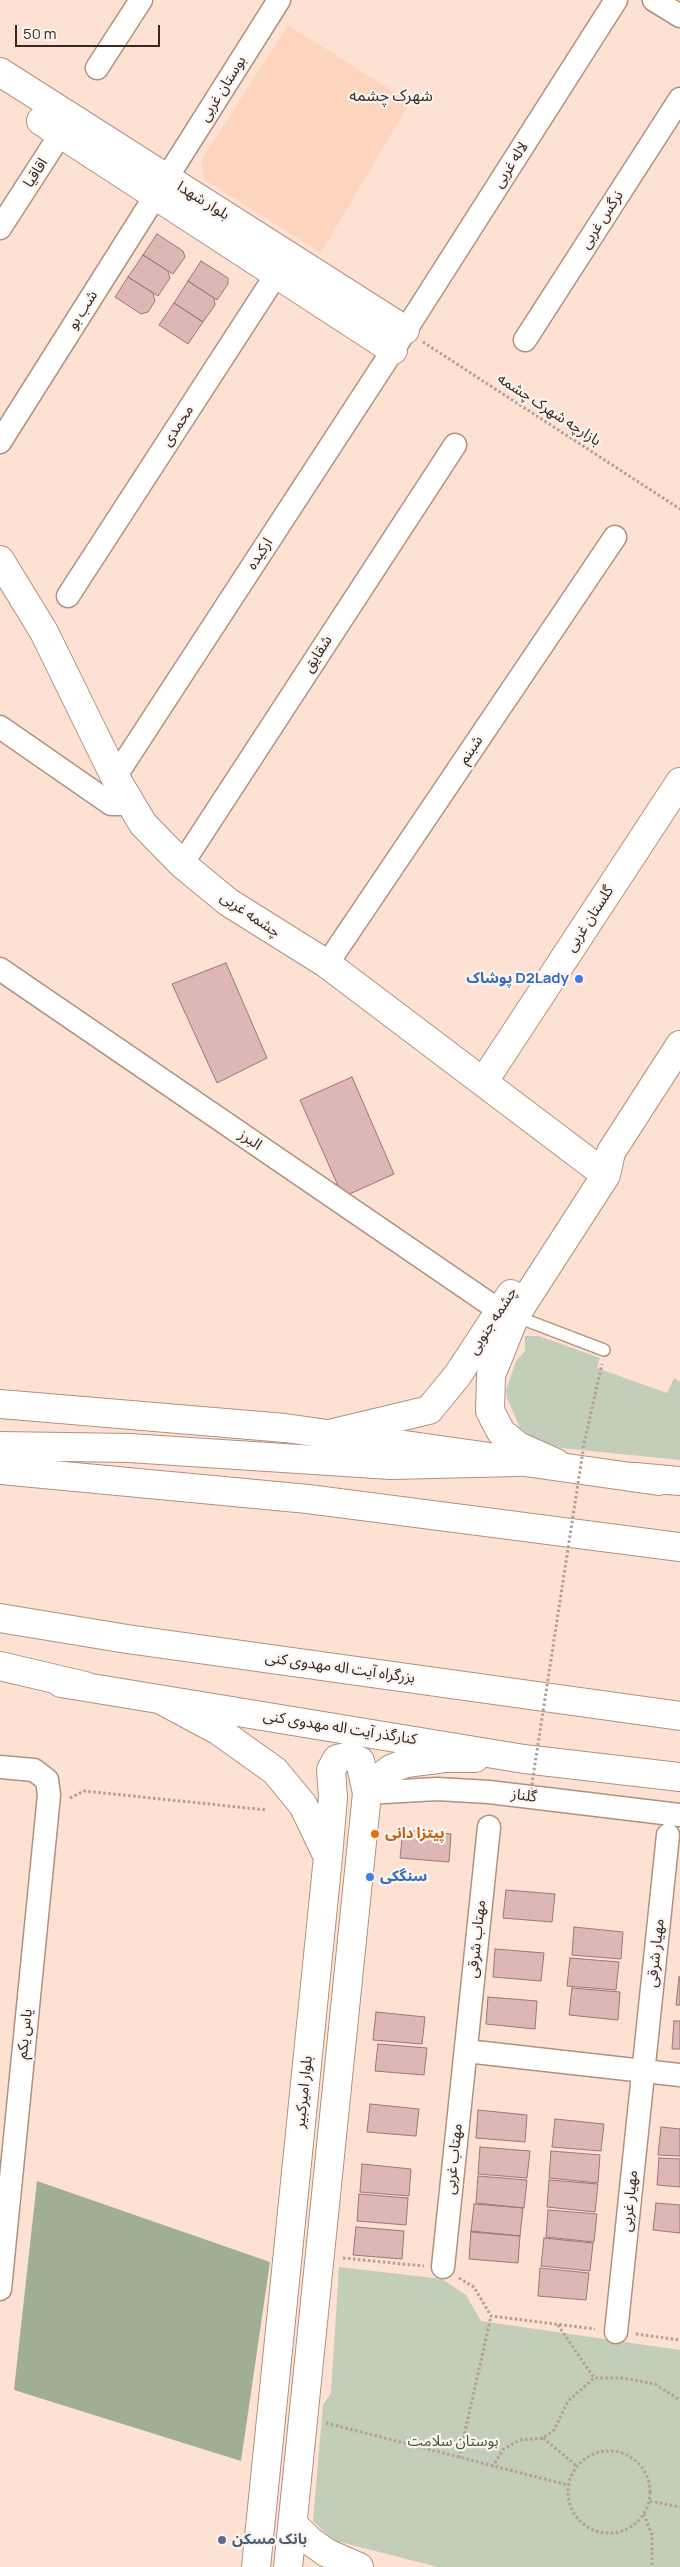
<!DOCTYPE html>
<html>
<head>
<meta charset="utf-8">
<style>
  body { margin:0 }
  #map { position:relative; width:680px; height:2567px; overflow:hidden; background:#fde2d3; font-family:Manrope,sans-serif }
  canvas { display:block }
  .scale { position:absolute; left:15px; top:25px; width:145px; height:22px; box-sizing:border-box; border:2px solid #362922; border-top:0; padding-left:6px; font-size:15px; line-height:18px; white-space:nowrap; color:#362922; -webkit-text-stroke:4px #fbf4f0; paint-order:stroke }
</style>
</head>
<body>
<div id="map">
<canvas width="680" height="2567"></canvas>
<div class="scale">50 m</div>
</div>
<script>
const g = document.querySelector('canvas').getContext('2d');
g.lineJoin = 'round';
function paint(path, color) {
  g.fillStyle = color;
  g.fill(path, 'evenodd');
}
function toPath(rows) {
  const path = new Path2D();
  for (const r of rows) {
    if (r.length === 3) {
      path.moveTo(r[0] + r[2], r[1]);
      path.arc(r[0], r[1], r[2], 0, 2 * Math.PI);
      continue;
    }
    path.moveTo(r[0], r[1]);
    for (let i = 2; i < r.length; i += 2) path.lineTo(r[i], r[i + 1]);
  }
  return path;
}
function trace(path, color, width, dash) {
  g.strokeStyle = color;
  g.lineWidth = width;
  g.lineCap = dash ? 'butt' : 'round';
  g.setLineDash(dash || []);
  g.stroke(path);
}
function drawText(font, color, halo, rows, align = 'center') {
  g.font = font + ' Manrope,"Noto Sans Arabic",sans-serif';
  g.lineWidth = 4.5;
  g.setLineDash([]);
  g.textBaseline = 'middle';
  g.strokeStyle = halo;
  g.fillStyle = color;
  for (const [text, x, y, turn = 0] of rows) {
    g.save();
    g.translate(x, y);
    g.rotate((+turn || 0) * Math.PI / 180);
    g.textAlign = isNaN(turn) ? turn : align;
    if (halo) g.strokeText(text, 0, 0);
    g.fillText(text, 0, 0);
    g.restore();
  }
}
paint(toPath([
  [288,25,410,102,321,253,205,180,201,161]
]), '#fdd4bd');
paint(toPath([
  [525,1336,539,1336,600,1358,597,1368,667,1393,674,1378,680,1382,680,1460,561,1448,532,1437,520,1428,507,1398,506,1390,516,1361,525,1351],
  [339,2267,442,2279,466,2295,481,2321,680,2350,680,2567,438,2567,332,2540,313,2521,323,2405,331,2393]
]), '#c2ceb9');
paint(toPath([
  [37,2181,270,2262,241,2461,14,2390]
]), '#a0af93');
const building = toPath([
  [157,234,183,251,185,257,173,274,143,255,157,234],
  [143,255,168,271,170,278,158,296,128,277,143,255],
  [201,261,228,278,228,284,217,300,188,281,201,261],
  [128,277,153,293,155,301,148,312,141,314,115,297,128,277],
  [188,281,214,298,215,305,203,322,174,303,188,281],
  [174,303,203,322,188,344,159,325,174,303],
  [226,963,267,1058,217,1083,172,984,226,963],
  [352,1077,394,1174,343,1197,300,1100,352,1077],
  [403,1830,451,1834,449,1862,400,1858,403,1830],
  [506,1890,555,1894,552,1922,503,1918,506,1890],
  [574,1927,623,1932,621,1959,572,1955,574,1927],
  [495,1949,544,1953,541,1981,493,1977,495,1949],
  [570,1958,619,1962,616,1990,567,1986,570,1958],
  [679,1977,680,1977,680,2005,676,2005,679,1977],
  [572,1988,620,1992,618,2020,569,2015,572,1988],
  [488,1997,537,2001,535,2029,486,2024,488,1997],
  [376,2012,425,2017,422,2044,373,2040,376,2012],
  [674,2021,680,2021,680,2049,672,2049,674,2021],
  [378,2044,427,2048,424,2075,375,2071,378,2044],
  [370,2104,419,2109,416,2136,367,2132,370,2104],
  [478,2110,527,2115,525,2142,476,2138,478,2110],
  [555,2119,604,2124,601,2151,552,2147,555,2119],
  [661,2127,680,2129,680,2156,658,2155,661,2127],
  [480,2147,530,2151,527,2178,478,2174,480,2147],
  [551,2151,600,2155,598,2183,549,2178,551,2151],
  [659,2158,680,2159,680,2187,657,2185,659,2158],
  [362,2164,411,2169,409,2196,360,2192,362,2164],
  [478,2176,527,2180,524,2208,476,2203,478,2176],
  [549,2180,598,2184,595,2212,547,2207,549,2180],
  [359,2194,408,2198,406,2225,357,2221,359,2194],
  [656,2203,680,2205,680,2233,653,2230,656,2203],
  [474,2204,523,2208,520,2236,471,2232,474,2204],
  [548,2210,597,2214,594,2242,546,2237,548,2210],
  [356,2227,404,2231,402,2259,353,2255,356,2227],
  [471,2231,520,2236,518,2263,469,2259,471,2231],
  [544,2238,593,2243,590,2271,541,2266,544,2238],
  [540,2268,589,2273,586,2300,538,2296,540,2268]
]);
paint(building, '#ddb7b6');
trace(building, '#9a7675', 1);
const service = toPath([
  [515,1316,604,1350]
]);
const minor = toPath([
  [654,0,680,16],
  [97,68,141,0],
  [0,228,69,121],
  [525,340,680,99],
  [0,442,279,0],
  [68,596,285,261],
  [0,727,111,804,132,804],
  [115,777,393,350,616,0],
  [182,864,455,445],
  [327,964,615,537],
  [0,969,500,1311],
  [0,1767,34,1770,47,1780,49,1795,0,2289],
  [367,1793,437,1789,489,1792,680,1815],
  [466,2051,680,2075],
  [443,2267,489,1827],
  [616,2332,668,1835]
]);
const tertiary = toPath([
  [0,72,405,330],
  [41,121,393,350],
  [0,560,44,632,115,777,143,824,182,864,228,902,327,964,606,1175],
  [484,1081,680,782],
  [333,1433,429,1410,457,1376,511,1294],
  [556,1463,518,1446,501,1432,490,1411,491,1375,515,1316,606,1175,611,1152,680,1045],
  [293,2524,310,2541,327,2553,359,2567]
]);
const secondary = toPath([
  [163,1701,219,1731,275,1771,303,1805,326,1853],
  [256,2567,328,1857,333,1797,331,1770,337,1759,349,1756,360,1761,367,1793],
  [288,2567,367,1793,376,1780,391,1769,406,1763,445,1758,475,1758]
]);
const primary = toPath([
  [0,1404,285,1428,659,1481],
  [61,1683,524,1759,680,1777]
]);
const trunk = toPath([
  [0,1446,129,1448,391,1465,518,1462],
  [0,1470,308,1499,680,1547],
  [635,1477,680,1481],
  [0,1618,127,1639,680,1716],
  [0,1666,85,1686]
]);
trace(service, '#b0917f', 14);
trace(minor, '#b0917f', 25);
trace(tertiary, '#b0917f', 30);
trace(secondary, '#b0917f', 30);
trace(primary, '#b0917f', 30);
trace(trunk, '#b0917f', 30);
trace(toPath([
  [423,342,680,509],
  [583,1448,602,1364],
  [70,1798,84,1791,267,1810],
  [343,2258,424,2266],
  [459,2278,474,2287,491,2316,595,2329],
  [558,2325,594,2378],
  [636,2334,680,2340],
  [326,2423,568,2485],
  [543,2438,577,2466],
  [609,2492,41],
  [459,2458,491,2316],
  [492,2467,504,2449,520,2440,543,2438,554,2430,568,2401,594,2378,623,2378,655,2384,680,2400],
  [650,2501,680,2507],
  [644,2514,652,2535,652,2567]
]), '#b49f92', 3, [2.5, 2.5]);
trace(service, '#fff', 11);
trace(minor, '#fff', 22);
trace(tertiary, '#fff', 28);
trace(secondary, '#fff', 28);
trace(primary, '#fff', 28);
trace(trunk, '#fff', 28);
trace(toPath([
  [531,1790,583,1451]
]), '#b49f92', 3, [2.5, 2.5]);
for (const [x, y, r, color] of [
  [579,979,5,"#3f7fe0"],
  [375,1834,5,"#e8710a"],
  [370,1877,5,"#3f7fe0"],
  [222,2540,5,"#5c6f8a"]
]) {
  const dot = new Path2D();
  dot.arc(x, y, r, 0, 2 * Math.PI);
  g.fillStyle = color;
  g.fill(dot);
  trace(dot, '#fbf4f0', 2);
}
drawText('15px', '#362922', '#fbf4f0', [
  ["بوستان غربی",223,89,-58],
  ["لاله غربی",511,165,-57],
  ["اقاقیا",36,173,-57],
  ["بلوار شهدا",203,201,32],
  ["نرگس غربی",602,220,-57],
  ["شب بو",83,310,-58],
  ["بازارچه شهرک چشمه",549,410,33],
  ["محمدی",178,426,-57],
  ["ارکیده",260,554,-57],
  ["شقایق",318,654,-57],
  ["شبنم",471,750,-56],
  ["چشمه غربی",250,915,34],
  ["گلستان غربی",590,919,-57],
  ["البرز",250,1140,34],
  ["چشمه جنوبی",493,1321,-57],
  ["بزرگراه آیت اله مهدوی کنی",340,1668,8],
  ["کنارگذر آیت اله مهدوی کنی",340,1728,9],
  ["گلناز",524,1796,7],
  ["مهتاب شرقی",477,1939,-84],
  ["مهیار شرقی",656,1953,-84],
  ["یاس یکم",25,2034,-84],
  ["بلوار امیرکبیر",304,2092,-84],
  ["مهتاب غربی",454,2159,-84],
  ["مهیار غربی",630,2201,-84]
]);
drawText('bold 15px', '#366cbe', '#fbf4f0', [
  ["پوشاک D2Lady",569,979],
  ["سنگکی",380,1877,"left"]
], 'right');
drawText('bold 15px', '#c56008', '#fbf4f0', [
  ["پیتزا دانی",385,1834]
], 'left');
drawText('15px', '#455c2f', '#fbf4f0', [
  ["بوستان سلامت",453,2442]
]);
drawText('bold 15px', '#4e5e75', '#fbf4f0', [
  ["بانک مسکن",232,2540]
], 'left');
drawText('16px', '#362922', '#fbf4f0', [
  ["شهرک چشمه",391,97]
]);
</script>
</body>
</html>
